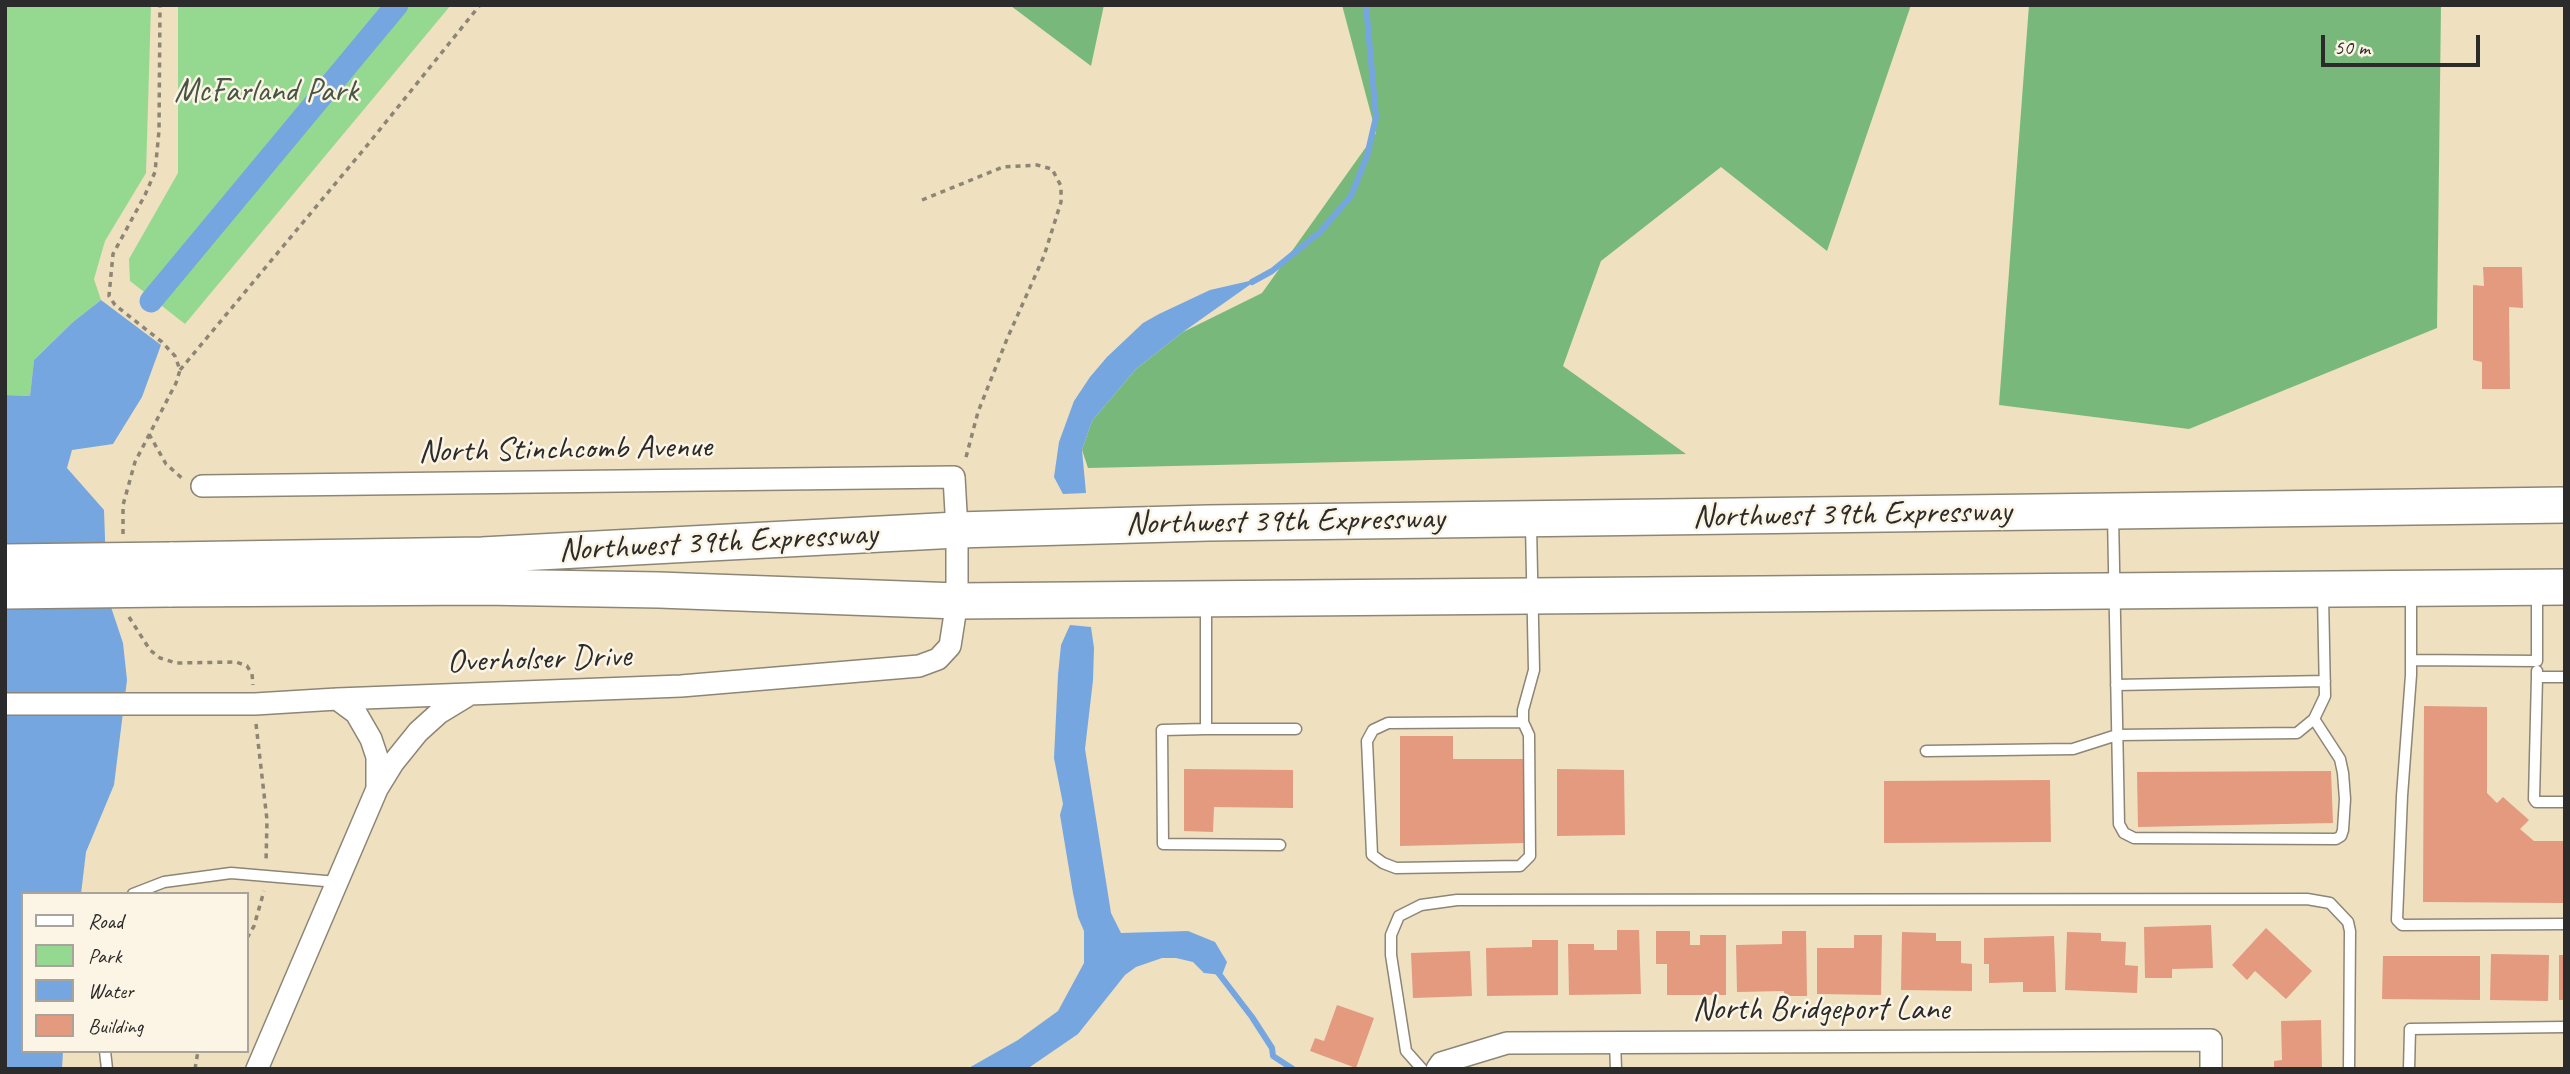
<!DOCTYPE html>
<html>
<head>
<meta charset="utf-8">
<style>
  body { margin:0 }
  #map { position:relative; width:2570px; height:1074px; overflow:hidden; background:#efe0c0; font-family:Caveat,sans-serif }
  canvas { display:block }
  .frame { position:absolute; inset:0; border:7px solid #2b2b2b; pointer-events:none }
  .legend { position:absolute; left:21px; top:892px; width:228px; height:161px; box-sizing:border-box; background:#fcf5e5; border:2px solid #a8a49b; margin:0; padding:9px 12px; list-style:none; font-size:21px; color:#2b2b2b }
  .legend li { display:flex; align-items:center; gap:14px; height:35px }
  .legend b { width:35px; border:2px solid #a8a49b }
  .scale { position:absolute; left:2321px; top:35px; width:159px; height:32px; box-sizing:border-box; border:4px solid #2b2b2b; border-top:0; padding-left:9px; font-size:21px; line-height:24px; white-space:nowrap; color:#2b2b2b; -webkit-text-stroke:5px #fcf5e5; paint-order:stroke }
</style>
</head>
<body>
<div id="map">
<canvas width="2570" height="1074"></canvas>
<div class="frame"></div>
<ul class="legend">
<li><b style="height:9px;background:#fff"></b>Road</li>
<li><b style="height:19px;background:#95d991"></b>Park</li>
<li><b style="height:19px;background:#75a6e0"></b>Water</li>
<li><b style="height:19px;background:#e39a7f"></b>Building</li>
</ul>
<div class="scale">50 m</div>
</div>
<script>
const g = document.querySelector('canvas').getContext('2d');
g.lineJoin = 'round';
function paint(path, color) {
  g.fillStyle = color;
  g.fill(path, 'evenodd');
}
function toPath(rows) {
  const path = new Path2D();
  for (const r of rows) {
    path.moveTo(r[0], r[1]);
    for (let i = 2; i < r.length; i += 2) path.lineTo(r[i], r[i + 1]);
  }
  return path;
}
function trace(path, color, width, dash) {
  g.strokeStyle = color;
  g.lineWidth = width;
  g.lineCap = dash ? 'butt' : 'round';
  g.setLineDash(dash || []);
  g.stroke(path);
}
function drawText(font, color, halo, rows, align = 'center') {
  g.font = font + ' Caveat,sans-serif';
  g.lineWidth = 5;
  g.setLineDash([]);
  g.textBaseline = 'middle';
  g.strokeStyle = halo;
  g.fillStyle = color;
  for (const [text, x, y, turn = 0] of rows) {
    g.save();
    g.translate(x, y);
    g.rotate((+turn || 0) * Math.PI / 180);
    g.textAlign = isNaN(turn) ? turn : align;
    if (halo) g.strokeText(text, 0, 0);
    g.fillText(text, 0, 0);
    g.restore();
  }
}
paint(toPath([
  [5,5,151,5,146,173,105,241,94,279,101,300,73,322,34,360,30,396,5,395],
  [178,5,451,5,185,324,130,281,129,259,178,173]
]), '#95d991');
paint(toPath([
  [1010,5,1104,5,1091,66,1011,6],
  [1342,5,1911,5,1827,251,1721,167,1601,261,1563,366,1686,454,1088,468,1082,450,1092,421,1136,369,1183,332,1262,293,1376,133],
  [2029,5,2441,5,2437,328,2189,429,1999,405]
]), '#78b97b');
paint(toPath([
  [1258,279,1183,332,1136,369,1092,421,1082,450,1086,493,1063,494,1054,477,1059,442,1074,401,1090,377,1107,357,1143,323,1159,314,1210,290],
  [101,300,161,345,142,397,113,444,72,450,67,468,104,510,107,595,123,643,127,680,114,785,86,852,81,894,23,894,23,1051,63,1051,62,1069,5,1069,5,395,30,396,34,360,73,322],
  [1070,625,1091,627,1094,648,1093,680,1085,749,1111,913,1121,933,1188,931,1215,942,1227,962,1222,975,1204,973,1193,962,1176,958,1162,958,1136,967,1125,975,1078,1034,1027,1069,967,1069,1018,1040,1058,1011,1084,963,1084,931,1078,917,1073,893,1060,815,1063,804,1054,758,1058,675,1061,645]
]), '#75a6e0');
trace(toPath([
  [1252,282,1272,271,1320,232,1351,196,1367,156,1376,117,1366,5],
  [1216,970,1252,1017,1272,1048,1273,1056,1293,1069]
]), '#75a6e0', 6);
trace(toPath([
  [151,301,397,5]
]), '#75a6e0', 23);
paint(toPath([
  [2483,267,2522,267,2523,308,2509,307,2510,389,2482,389,2482,362,2473,360,2473,285,2484,286],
  [2424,706,2487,707,2487,793,2497,803,2503,797,2529,820,2520,829,2534,841,2565,841,2565,903,2423,902],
  [1400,736,1453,736,1453,759,1524,759,1525,843,1400,846],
  [1184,769,1293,770,1293,808,1214,807,1213,832,1184,831],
  [1557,769,1624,770,1625,835,1557,836],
  [2331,771,2333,823,2138,827,2137,772],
  [2050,780,2051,842,1884,843,1884,781],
  [2211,925,2213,968,2172,969,2172,978,2145,978,2144,927],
  [2266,928,2312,971,2286,999,2255,971,2247,980,2232,965],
  [1617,930,1639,930,1641,994,1569,995,1568,944,1594,944,1594,950,1617,950],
  [1656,931,1690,931,1690,945,1700,945,1700,935,1726,935,1726,995,1667,995,1667,964,1656,964],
  [1782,931,1806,931,1807,996,1784,996,1784,991,1737,992,1736,945,1782,944],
  [1902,932,1936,933,1936,941,1961,941,1961,963,1972,964,1972,991,1901,990],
  [2067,932,2101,933,2101,941,2126,942,2125,965,2138,966,2137,993,2065,990],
  [1854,935,1882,935,1881,995,1817,994,1817,948,1854,948],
  [2054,936,2056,992,2023,992,2023,982,1989,983,1989,964,1984,964,1984,938],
  [1532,940,1558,940,1558,995,1487,996,1486,948,1532,947],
  [1470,951,1472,996,1413,998,1411,953],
  [2491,954,2549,955,2548,1001,2490,1000],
  [2559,955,2565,955,2565,1000,2559,1000],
  [2383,956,2480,956,2480,1000,2382,999],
  [1337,1005,1374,1018,1356,1068,1310,1051,1315,1038,1324,1041],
  [2321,1020,2322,1069,2274,1069,2274,1061,2282,1060,2281,1021]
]), '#e39a7f');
const service = toPath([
  [2113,515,2119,824,2124,833,2134,838,2336,839,2341,836,2343,830,2345,799,2343,773,2340,759,2314,719],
  [2411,593,2411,675,2402,796,2397,920,2402,925,2565,924],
  [1206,602,1206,729,1162,730,1163,844,1280,845],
  [2411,660,2537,661,2537,591],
  [2537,671,2537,677,2565,677],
  [2537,677,2534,799,2536,802,2565,802],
  [2116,685,2325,681],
  [1523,722,1529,735,1530,856,1520,866,1396,868,1383,863,1372,855,1367,741,1373,730,1388,723,1523,722,1523,710,1534,670,1531,525],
  [1206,729,1296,729],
  [1926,751,2073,749,2117,735,2297,733,2314,719,2325,696,2323,595],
  [133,894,164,882,231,873,337,882],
  [1615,1042,1616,1069],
  [105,1051,107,1069],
  [1422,1069,1406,1051,1391,955,1391,935,1399,916,1421,905,1457,900,2307,899,2330,903,2348,922,2350,931,2349,1069],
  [2409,1069,2410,1029,2565,1027]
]);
const minor = toPath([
  [337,699,356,713,371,739,377,757,377,789],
  [5,704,255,704,337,699,681,686,919,666,938,659,950,646,957,601,957,530,954,477,202,486],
  [257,1069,377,789,393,763,418,732,439,713,467,696],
  [1437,1069,1441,1063,1507,1043,2211,1040,2211,1069]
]);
const trunk = toPath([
  [170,560,482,555,957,530,1208,523,2565,505],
  [169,589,482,587,659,590,957,601,2565,587]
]);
trace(service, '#8d8676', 13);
trace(minor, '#8d8676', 24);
trace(trunk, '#8d8676', 38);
trace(toPath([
  [922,200,1003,167,1037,165,1052,169,1061,186,1061,202,1044,256,1007,339,978,412,965,461],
  [180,370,365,148,480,5],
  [149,434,166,464,184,480],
  [123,534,123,505,135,462,176,383,180,370,175,356,162,342,115,305,109,296,113,254,145,195,155,172,159,131,160,5],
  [129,617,150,650,160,658,176,663,236,662,247,666,252,674,253,685],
  [256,724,267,820,266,863],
  [247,938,254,926,264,891],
  [195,1069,198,1051]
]), '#8d8676', 3.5, [5, 5]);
trace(service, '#fff', 10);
trace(minor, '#fff', 21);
trace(trunk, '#fff', 35);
const trunkBridge = toPath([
  [5,562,170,560],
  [5,591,169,589]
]);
trace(trunkBridge, '#8d8676', 38, []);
trace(trunkBridge, '#fff', 35);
drawText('33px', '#465644', '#fcf5e5', [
  ["McFarland Park",266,92]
]);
drawText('33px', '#2b2b2b', '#fcf5e5', [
  ["North Stinchcomb Avenue",565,450,-1],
  ["Northwest 39th Expressway",1852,515,-1],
  ["Northwest 39th Expressway",1285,522,-1],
  ["Northwest 39th Expressway",718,543,-3],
  ["Overholser Drive",539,660,-2],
  ["North Bridgeport Lane",1821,1010]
]);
</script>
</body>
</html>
